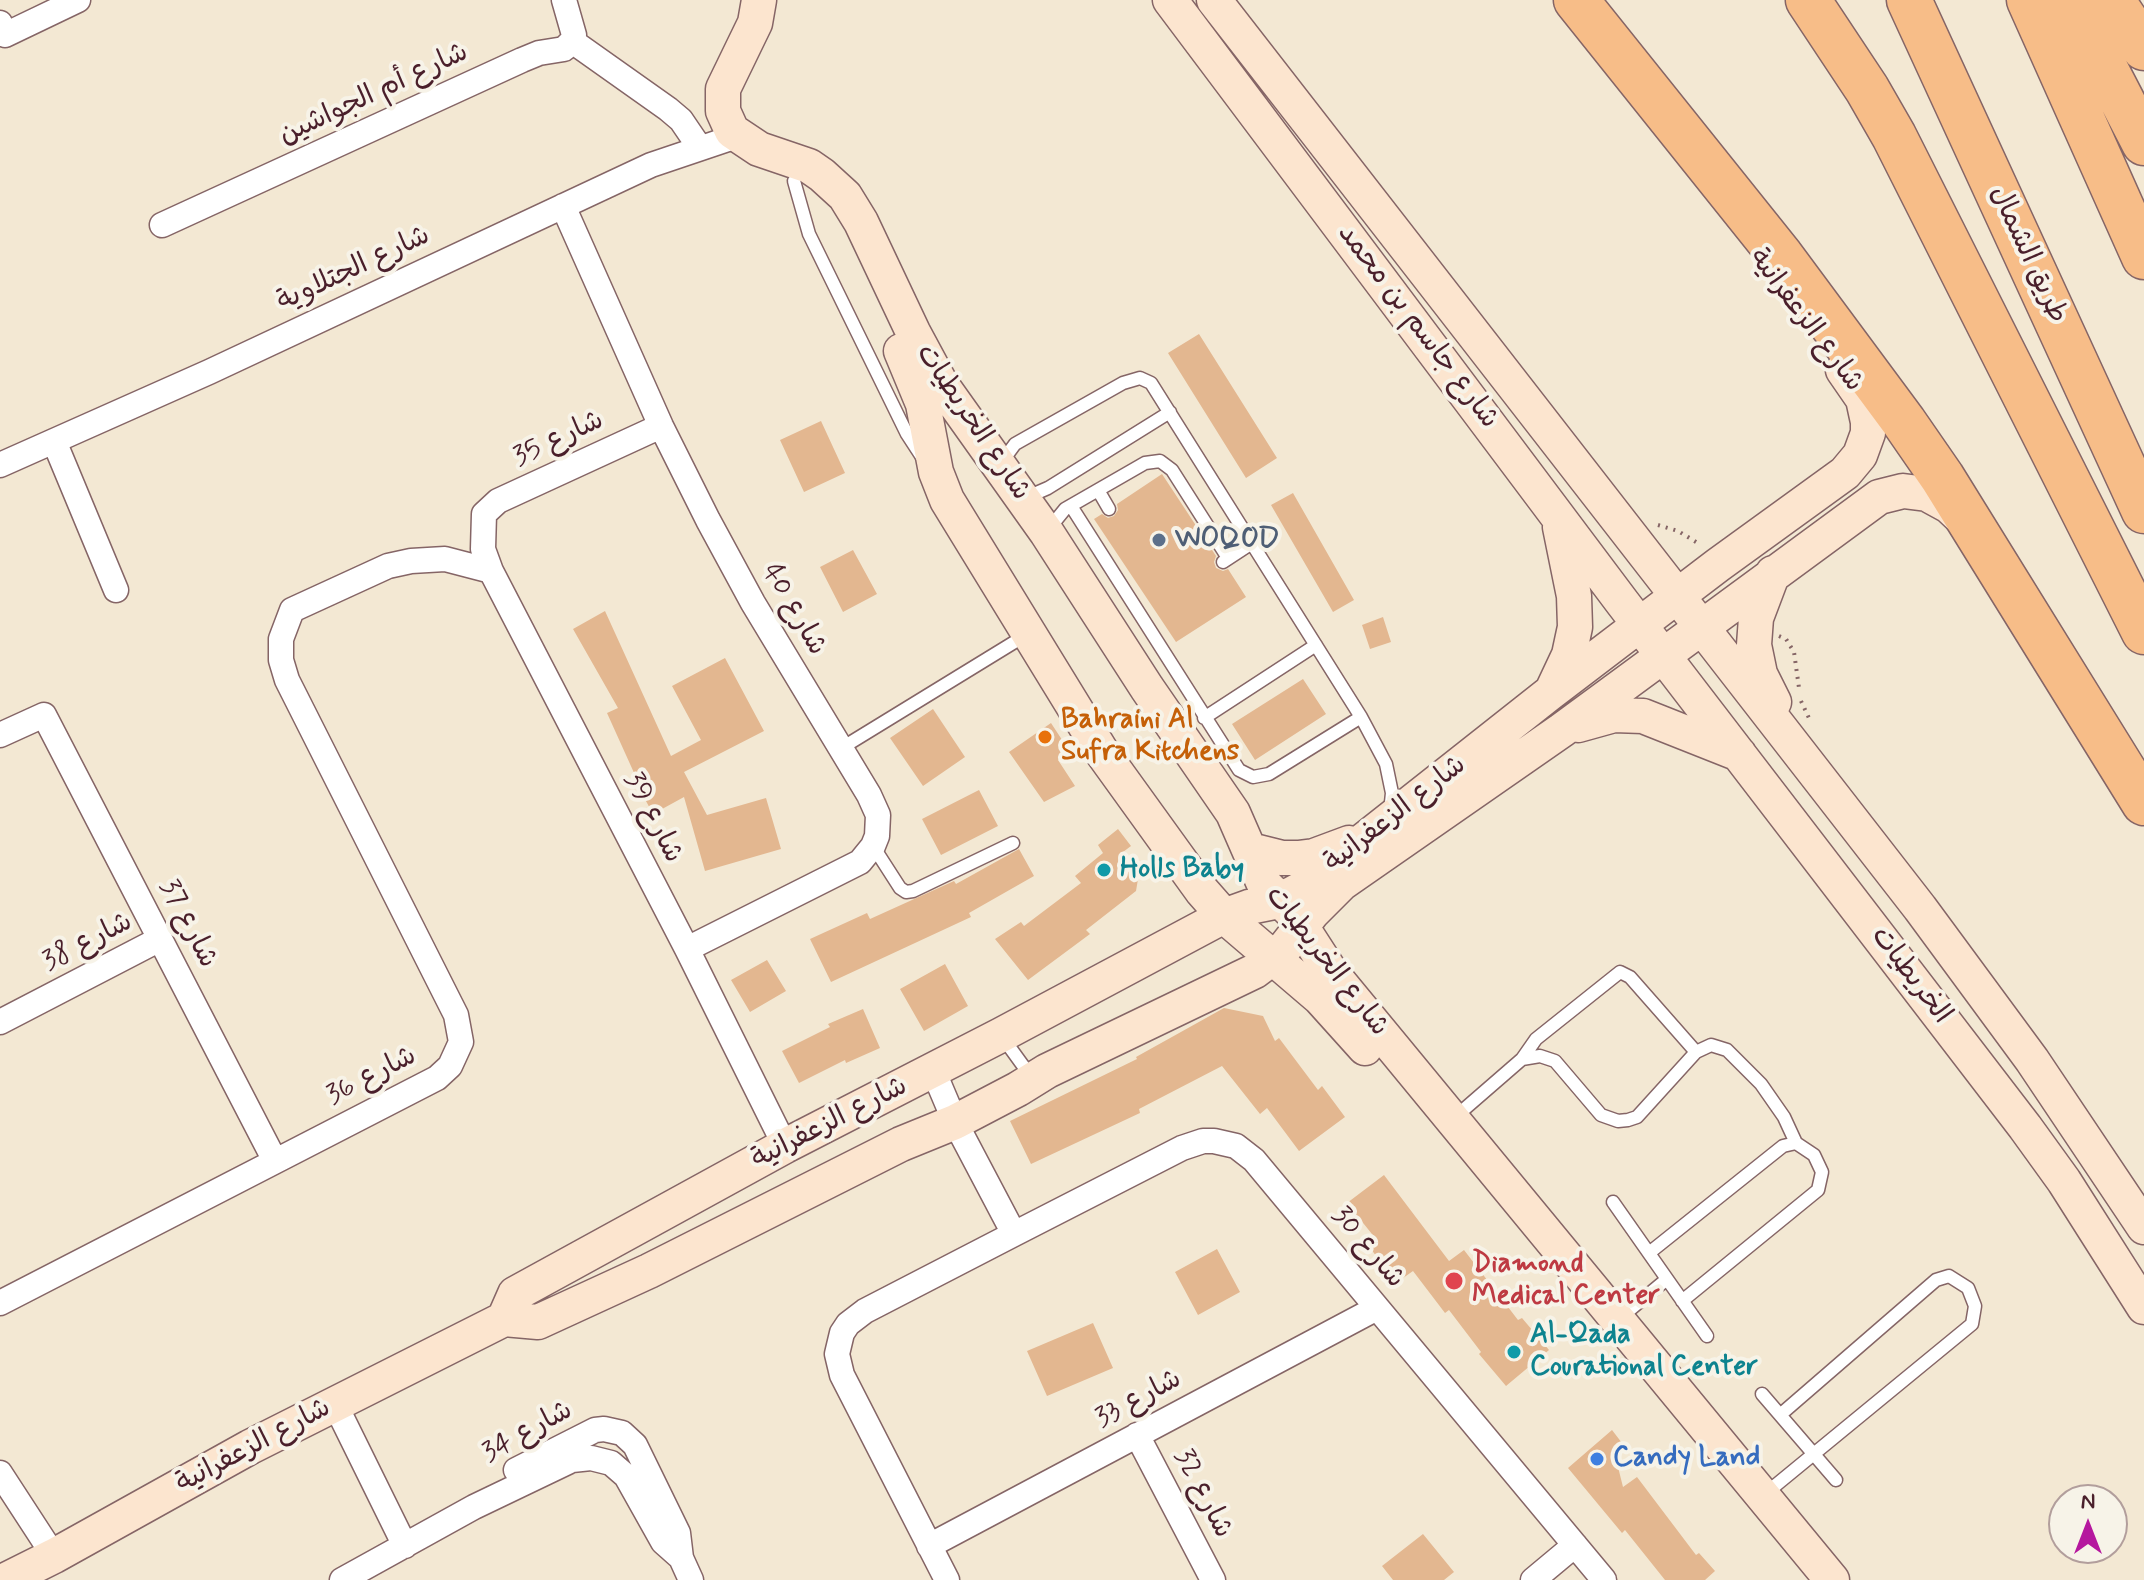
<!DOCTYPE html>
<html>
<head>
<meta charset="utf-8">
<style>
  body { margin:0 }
  #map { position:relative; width:2144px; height:1580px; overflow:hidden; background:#f3e8d3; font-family:Mynerve,sans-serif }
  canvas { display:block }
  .north { position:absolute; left:2048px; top:1484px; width:80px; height:80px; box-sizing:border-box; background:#f7f3e8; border:2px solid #b29e9c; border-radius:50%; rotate:0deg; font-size:22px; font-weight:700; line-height:32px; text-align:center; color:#4a1f2b }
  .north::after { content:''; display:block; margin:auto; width:28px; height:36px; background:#b5179e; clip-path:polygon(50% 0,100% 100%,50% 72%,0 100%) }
</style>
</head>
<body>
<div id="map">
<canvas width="2144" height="1580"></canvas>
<div class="north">N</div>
</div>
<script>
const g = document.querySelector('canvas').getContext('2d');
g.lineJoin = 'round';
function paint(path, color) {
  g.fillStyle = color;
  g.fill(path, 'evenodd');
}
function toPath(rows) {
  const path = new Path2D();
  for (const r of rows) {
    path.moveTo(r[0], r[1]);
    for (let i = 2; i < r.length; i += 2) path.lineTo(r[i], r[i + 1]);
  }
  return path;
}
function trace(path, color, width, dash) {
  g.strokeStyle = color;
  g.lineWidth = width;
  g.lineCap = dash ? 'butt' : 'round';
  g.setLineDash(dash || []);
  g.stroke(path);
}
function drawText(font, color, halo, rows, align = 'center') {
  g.font = font + ' Mynerve,"Playpen Sans Arabic",sans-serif';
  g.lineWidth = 8;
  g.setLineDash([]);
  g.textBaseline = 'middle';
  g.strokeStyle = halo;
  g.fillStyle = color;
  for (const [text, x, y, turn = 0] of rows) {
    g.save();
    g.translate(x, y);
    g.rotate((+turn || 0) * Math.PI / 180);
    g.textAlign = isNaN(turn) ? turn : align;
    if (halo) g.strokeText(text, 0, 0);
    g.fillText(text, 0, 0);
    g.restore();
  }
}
paint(toPath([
  [1199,334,1277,458,1246,478,1168,353],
  [821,421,845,473,804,492,780,440],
  [1162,474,1216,556,1214,562,1216,568,1223,571,1228,569,1246,597,1176,642,1094,519,1102,514,1108,518,1114,516,1118,510,1117,504],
  [1293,493,1354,600,1333,612,1271,505],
  [853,550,877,594,843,612,820,567],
  [605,611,671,756,701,740,672,686,725,658,764,731,684,772,707,815,766,798,781,849,705,871,684,797,653,814,633,777,635,775,607,713,618,708,573,629],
  [1383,617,1391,642,1370,649,1362,625],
  [1303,679,1326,714,1255,760,1232,724],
  [933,709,965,757,923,786,890,738],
  [1051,723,1070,752,1058,760,1075,786,1044,802,1009,752],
  [979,790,998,826,941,855,922,819],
  [1118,829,1131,846,1123,852,1139,873,1136,891,1086,930,1090,934,1028,980,995,939,1021,922,1024,926,1081,883,1075,876,1103,853,1098,845],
  [1019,849,1034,876,969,913,971,917,831,982,810,939,867,913,870,919,954,881,956,884],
  [767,960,786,991,750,1012,731,980],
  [945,964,968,1006,924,1031,900,989],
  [1224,1008,1263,1016,1275,1041,1279,1038,1318,1090,1322,1086,1345,1117,1299,1151,1267,1108,1260,1114,1222,1066,1139,1109,1140,1113,1031,1164,1010,1121,1137,1059,1136,1057],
  [863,1009,880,1048,846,1063,845,1060,799,1083,782,1051,830,1027,828,1024],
  [1384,1175,1449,1261,1464,1250,1518,1320,1522,1318,1549,1350,1506,1386,1479,1354,1481,1352,1449,1310,1445,1313,1413,1271,1396,1283,1368,1245,1376,1239,1347,1203],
  [1217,1249,1240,1292,1198,1315,1175,1272],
  [1093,1323,1113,1368,1047,1396,1027,1351],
  [1612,1430,1622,1443,1614,1451,1623,1487,1637,1477,1696,1555,1699,1553,1715,1571,1705,1580,1665,1580,1625,1530,1622,1533,1568,1468],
  [1423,1534,1454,1572,1444,1580,1393,1580,1382,1566]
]), '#e3b790');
const lane = toPath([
  [794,181,809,234,907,434,922,457],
  [1001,463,1015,444,1123,383,1140,378,1151,383,1361,717,1386,764,1392,793,1390,812],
  [1098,490,1109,509],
  [1025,498,1048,488,1170,412],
  [1071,506,1239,770,1253,777,1269,774,1361,717],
  [1048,530,1065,509,1145,463,1160,461,1172,470,1228,558],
  [1223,562,1252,543],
  [1204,718,1316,645],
  [840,749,1026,635],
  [873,846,900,888,906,892,913,891,1013,843],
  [1003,1038,1032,1078],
  [1522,1059,1536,1039,1620,972,1630,977,1696,1052],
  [1454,1118,1522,1059,1540,1056,1555,1061,1601,1115,1618,1121,1628,1120,1637,1117,1696,1052,1711,1045,1727,1050,1761,1084,1784,1117,1796,1143],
  [1613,1202,1707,1336],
  [1649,1253,1783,1146,1796,1143,1814,1155,1822,1172,1818,1190,1682,1301],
  [1620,1318,1667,1279],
  [1762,1394,1836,1480],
  [1765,1494,1972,1324,1975,1306,1968,1288,1949,1276,1936,1280,1780,1415]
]);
const street = toPath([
  [0,23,5,35,78,0],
  [572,41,668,109,681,120,700,148],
  [563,206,661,426,708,520,753,603,869,795,878,815,877,836,873,846,860,862,687,949],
  [162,225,522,60,539,53,564,49,572,41,574,35,564,0],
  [661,426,498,501,484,514,483,549,491,571,687,949,785,1146],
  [54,441,116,590],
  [0,465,209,372,651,165,737,136],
  [0,735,44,715,275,1161],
  [0,1022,160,939],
  [933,1070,955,1122,1014,1234],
  [0,1303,437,1078,450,1066,461,1042,456,1015,287,680,281,660,281,639,292,610,388,566,411,561,445,559,491,571],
  [335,1404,405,1546],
  [1137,1435,1213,1580],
  [516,1470,595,1430,604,1429,622,1433,635,1445,678,1533,681,1558],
  [0,1473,54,1556],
  [929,1546,1377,1308],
  [342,1580,474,1507,572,1460,591,1458,611,1463,626,1476,663,1542,681,1558,691,1580],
  [947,1580,842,1375,837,1354,842,1333,848,1324,865,1311,1014,1234,1182,1148,1203,1141,1214,1141,1236,1146,1254,1160,1604,1580],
  [1533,1580,1575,1545]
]);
const secondary = toPath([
  [759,0,755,23,723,89,723,111,732,131,759,149,809,166,822,175,845,196,861,222,913,332,941,384,1047,533,1147,688,1233,813,1264,884,1292,912,1330,971,1832,1580],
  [1170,0,1622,602,2025,1127,2064,1181,2144,1307],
  [1214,0,1920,908,2032,1060,2144,1227],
  [901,351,923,404,936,472,947,500,1101,751,1202,891,1224,916,1320,998,1365,1048],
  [1843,370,1863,399,1868,422,1868,433,1860,455,1845,473,1718,565,1550,693,1303,888,1279,901,1249,907,1224,916,1001,1035,785,1146,515,1294,504,1319,538,1322,649,1271,901,1144,955,1122,1018,1089,1047,1071,1255,971,1283,950,1312,913,1342,883,1562,730,1879,497,1903,491,1927,494,1949,506,1965,521],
  [1773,573,1756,618,1754,645,1760,674,1774,702],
  [1553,689,1569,655,1575,627,1574,596,1560,527],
  [1578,725,1614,715,1643,716,1739,754],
  [1250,850,1282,858,1298,858,1314,856,1349,843],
  [6,1580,54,1556,250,1447,504,1319]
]);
const highway = toPath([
  [1576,0,1781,256,1904,422,1942,477,2144,803],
  [1808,0,1867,89,1894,136,2144,632],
  [1909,0,2144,511],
  [2029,0,2144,257],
  [2070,0,2144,143],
  [2112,0,2144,48]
]);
trace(lane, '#856566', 15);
trace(street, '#856566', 27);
trace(secondary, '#856566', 37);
trace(highway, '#856566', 47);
trace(toPath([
  [1658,525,1678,531,1701,545],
  [1779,636,1786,639,1794,652,1799,688],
  [1801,701,1809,718]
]), '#856566', 4, [2, 6]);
trace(lane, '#fff', 12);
trace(street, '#fff', 24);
trace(secondary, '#fce5cf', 34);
trace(highway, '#f7bd88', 44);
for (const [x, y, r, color] of [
  [1159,540,8,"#5c6f8a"],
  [1045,737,8,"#e8710a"],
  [1104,870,8,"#0f9aa8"],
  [1454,1281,10,"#e0444e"],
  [1514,1352,8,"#0f9aa8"],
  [1597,1459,8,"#3f7fe0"]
]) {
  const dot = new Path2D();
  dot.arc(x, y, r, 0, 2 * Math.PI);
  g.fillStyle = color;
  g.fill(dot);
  trace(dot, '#f7f3e8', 3);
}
drawText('28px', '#4a1f2b', '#f7f3e8', [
  ["شارع أم الجواشين",374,95,-25],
  ["طريق الشمال",2027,255,65],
  ["شارع الجتلاوية",354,270,-25],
  ["شارع الزعفرانية",1805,321,53],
  ["شارع جاسم بن محمد",1417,327,53],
  ["شارع الخريطيات",972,423,56],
  ["شارع 35",559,440,-25],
  ["شارع 40",793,610,60],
  ["شارع الزعفرانية",1396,815,-38],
  ["شارع 39",652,818,63],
  ["شارع 37",187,924,63],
  ["شارع 38",88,943,-27],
  ["شارع الخريطيات",1326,962,52],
  ["الخريطيات",1910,976,53],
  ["شارع 36",372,1077,-27],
  ["شارع الزعفرانية",830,1124,-27],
  ["شارع 30",1367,1248,50],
  ["شارع 33",1139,1400,-28],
  ["شارع 34",528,1433,-29],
  ["شارع الزعفرانية",254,1447,-28],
  ["شارع 32",1202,1494,63]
]);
drawText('bold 28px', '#4e5e75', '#f7f3e8', [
  ["WOQOD",1175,540]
], 'left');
drawText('bold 28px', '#c56008', '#f7f3e8', [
  ["Bahraini Al",1061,721],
  ["Sufra Kitchens",1061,753]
], 'left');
drawText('bold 28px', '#0d838f', '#f7f3e8', [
  ["Holls Baby",1120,870],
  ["Al-Qada",1530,1336],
  ["Courational Center",1530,1368]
], 'left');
drawText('bold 28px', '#be3a42', '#f7f3e8', [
  ["Diamond",1472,1265],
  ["Medical Center",1472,1297]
], 'left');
drawText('bold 28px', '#366cbe', '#f7f3e8', [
  ["Candy Land",1613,1459]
], 'left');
</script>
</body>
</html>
